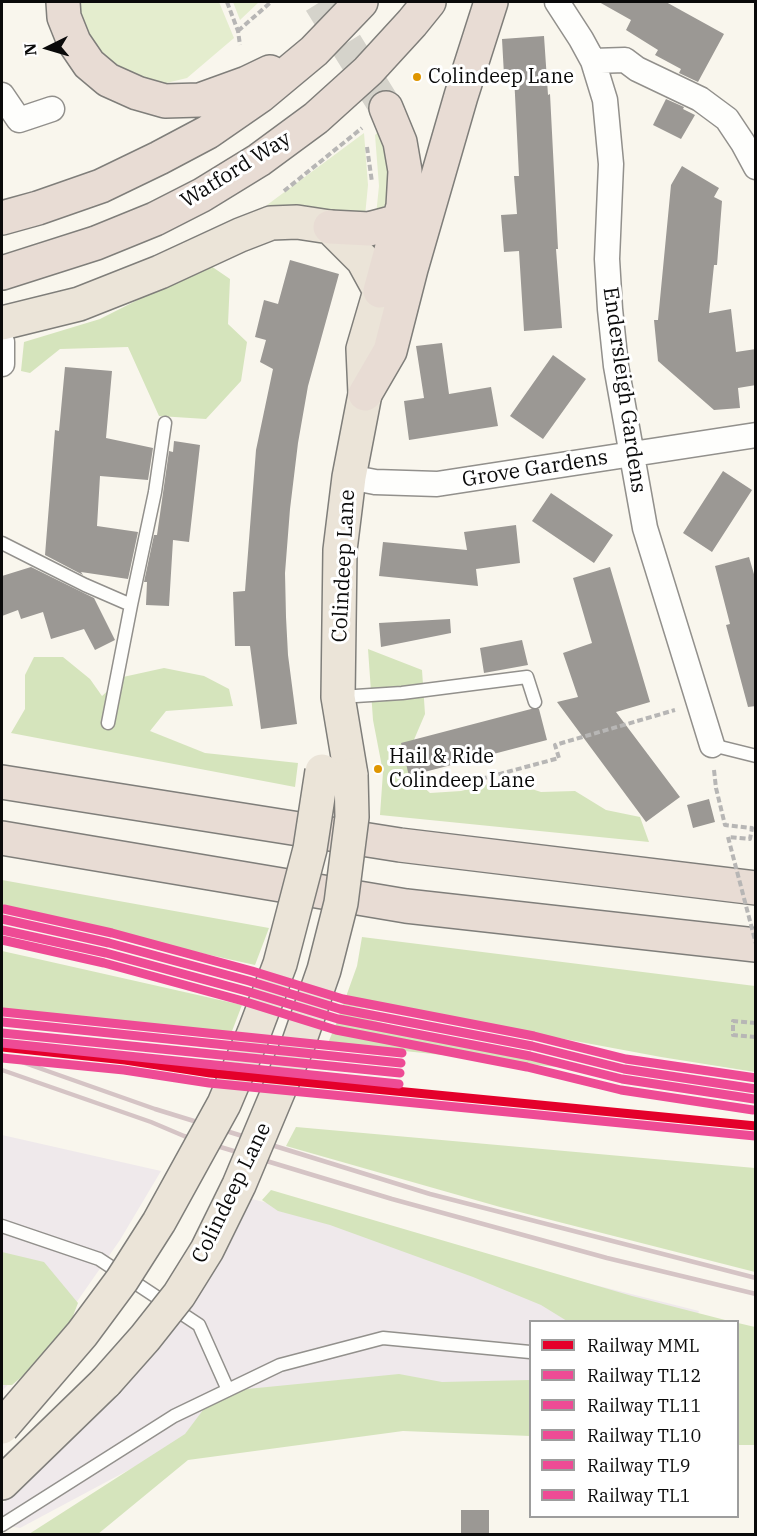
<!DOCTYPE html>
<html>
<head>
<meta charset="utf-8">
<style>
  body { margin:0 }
  #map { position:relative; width:757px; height:1536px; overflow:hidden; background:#f9f6ed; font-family:"IBM Plex Serif",serif }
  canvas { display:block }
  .frame { position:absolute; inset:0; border:3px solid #0a0a0a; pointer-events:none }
  .legend { position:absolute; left:529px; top:1320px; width:210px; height:198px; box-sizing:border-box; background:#fff; border:2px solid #9d9d9d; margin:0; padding:8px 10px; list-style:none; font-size:18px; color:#0a0a0a }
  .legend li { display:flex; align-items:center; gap:12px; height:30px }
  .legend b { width:30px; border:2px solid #9d9d9d }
  .north { position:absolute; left:18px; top:18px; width:60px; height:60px; -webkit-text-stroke:4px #fff; paint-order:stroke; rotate:265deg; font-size:16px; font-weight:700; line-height:24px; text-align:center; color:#0a0a0a }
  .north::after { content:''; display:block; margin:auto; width:21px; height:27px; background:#0a0a0a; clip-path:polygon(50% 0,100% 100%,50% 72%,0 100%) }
</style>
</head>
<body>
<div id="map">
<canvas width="757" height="1536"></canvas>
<div class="frame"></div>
<ul class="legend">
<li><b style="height:8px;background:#e4002b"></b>Railway MML</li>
<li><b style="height:8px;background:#ee4b95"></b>Railway TL12</li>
<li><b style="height:8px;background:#ee4b95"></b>Railway TL11</li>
<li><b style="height:8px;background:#ee4b95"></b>Railway TL10</li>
<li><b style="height:8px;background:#ee4b95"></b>Railway TL9</li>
<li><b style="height:8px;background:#ee4b95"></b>Railway TL1</li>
</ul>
<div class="north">N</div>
</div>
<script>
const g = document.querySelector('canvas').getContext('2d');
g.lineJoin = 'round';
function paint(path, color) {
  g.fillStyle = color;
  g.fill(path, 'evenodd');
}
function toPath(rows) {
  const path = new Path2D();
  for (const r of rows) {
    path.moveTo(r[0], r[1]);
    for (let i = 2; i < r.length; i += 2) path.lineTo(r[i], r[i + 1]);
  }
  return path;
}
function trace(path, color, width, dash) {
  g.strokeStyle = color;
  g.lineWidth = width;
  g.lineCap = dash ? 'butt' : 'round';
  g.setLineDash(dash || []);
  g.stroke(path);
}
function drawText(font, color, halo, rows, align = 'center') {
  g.font = font + ' "IBM Plex Serif",serif';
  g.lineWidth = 6;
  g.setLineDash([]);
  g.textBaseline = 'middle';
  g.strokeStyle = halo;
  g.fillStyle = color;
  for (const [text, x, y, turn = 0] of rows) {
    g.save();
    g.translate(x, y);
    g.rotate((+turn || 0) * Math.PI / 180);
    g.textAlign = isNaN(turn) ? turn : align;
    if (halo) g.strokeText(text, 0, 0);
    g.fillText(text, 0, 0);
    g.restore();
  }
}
paint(toPath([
  [2,1135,161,1171,120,1240,76,1303,19,1373,2,1391],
  [252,1199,699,1311,695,1321,530,1322,530,1391,226,1418,20,1528,2,1525,2,1504,116,1397,199,1289]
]), '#efe9eb');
paint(toPath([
  [79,2,219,2,234,38,187,78,154,86,112,66,92,43,79,9],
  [233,2,259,2,240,20],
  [384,126,392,197,376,215,379,186,375,135],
  [364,133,368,185,365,216,302,205,267,205]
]), '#e4edce');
paint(toPath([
  [211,266,230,279,228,324,247,342,241,381,206,419,159,416,128,347,60,349,30,373,21,371,24,342,100,319,179,279],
  [368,649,422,670,425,714,407,756,415,779,430,793,461,791,504,780,541,792,575,791,606,810,640,817,649,842,380,815,383,772,373,720],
  [34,657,63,657,90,679,102,696,123,677,164,668,204,676,229,689,233,706,166,711,150,731,205,753,298,763,295,787,11,733,25,709,25,675],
  [2,880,269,928,255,965,2,909],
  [362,937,755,986,755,1072,661,1057,559,1038,343,1005,357,966],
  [2,951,38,959,242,1005,229,1039,114,1020,2,1012],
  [341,1012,511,1056,576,1069,328,1043],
  [296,1127,755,1168,755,1272,500,1207,286,1146],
  [271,1190,632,1296,729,1321,567,1321,541,1305,473,1277,330,1225,278,1211,262,1200],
  [2,1252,44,1262,78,1303,63,1342,12,1385,2,1385],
  [738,1323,755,1327,755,1445,738,1445],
  [399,1374,442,1382,530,1380,530,1436,403,1431,188,1460,98,1534,29,1534,185,1434,209,1402,247,1389]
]), '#d5e4bc');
paint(toPath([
  [599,2,666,2,724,34,698,82,679,73,681,69,655,55,658,50,626,30,631,20],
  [544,36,548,95,550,94,558,249,556,249,562,328,524,331,519,251,504,252,501,215,517,214,514,176,519,176,514,75,504,75,502,39],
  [666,99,684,107,683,109,695,115,681,139,653,125],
  [682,166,719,188,714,197,722,201,717,265,714,265,709,313,731,309,736,352,756,349,756,385,738,388,740,408,714,410,658,361,654,320,658,320,671,185],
  [290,260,339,274,308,386,298,443,290,509,285,573,286,617,288,655,297,724,261,729,250,646,235,646,233,592,245,591,256,450,273,369,260,362,266,340,255,337,264,300,278,304],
  [442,343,449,394,491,387,498,426,409,440,404,401,424,398,416,346],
  [553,355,586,379,543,439,510,416],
  [65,367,112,371,106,438,153,448,148,480,100,476,97,526,138,532,128,579,81,572,83,575,45,555,55,430,59,431],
  [174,441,200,445,189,542,173,540,169,606,146,605,147,582,144,582,154,535,157,535,169,451,173,452],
  [723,471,752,490,712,552,683,533],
  [551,493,613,535,594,563,532,521],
  [516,525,520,563,476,569,478,586,379,576,383,542,467,550,464,532],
  [749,557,756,581,756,706,748,707,726,625,730,624,715,566],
  [31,567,94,598,115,640,95,650,84,629,51,639,43,612,21,619,18,610,2,616,2,576],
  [610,567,650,702,616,712,680,797,646,822,557,702,578,697,563,653,592,643,573,578],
  [450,619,451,633,381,647,379,623],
  [522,640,528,665,484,673,480,648],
  [531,709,539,709,547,740,409,776,401,743],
  [709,799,715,822,693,828,687,805],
  [461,1510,489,1510,489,1534,461,1534]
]), '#9b9894');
trace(toPath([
  [320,2,386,108]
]), '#d5d3cb', 33, [33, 16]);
const lane = toPath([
  [2,543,85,585,131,605,155,492,165,423],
  [340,697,402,693,527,677,535,702],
  [108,723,131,605],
  [712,745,756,756],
  [2,1226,99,1259,199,1325,228,1390],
  [2,1525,174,1416,280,1365,383,1338,530,1352]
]);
const street = toPath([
  [557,2,581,39,593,61,605,100,611,164,607,259,610,309,616,366,645,528,712,745],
  [593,61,625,60,637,69,700,99,727,119,743,143,756,167],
  [2,95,19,120,52,109],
  [2,342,2,364],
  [349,477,375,482,437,484,756,435]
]);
const primary = toPath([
  [2,323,79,304,160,272,240,235,271,223,297,222,330,227,363,260,380,291,363,349,365,394,349,477,340,550,338,697,351,775],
  [2,1483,106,1382]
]);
const highway = toPath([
  [63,2,64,17,74,42,89,64,108,80,137,93,165,101,200,100,247,83,270,72],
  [2,218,38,208,101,186,159,158,208,132,260,96,314,51,361,2],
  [330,227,369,229,399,221],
  [2,273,96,243,155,219,202,195,259,160,316,118,368,71,412,23,429,2],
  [380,291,403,206,405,171,400,142,386,108],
  [365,394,390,351,411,269,461,96,491,2],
  [2,782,400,845,756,888],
  [2,838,406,906,756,945]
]);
trace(lane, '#92908c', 15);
trace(street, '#92908c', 27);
trace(primary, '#7f7e7a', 36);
trace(highway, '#7f7e7a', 36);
trace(toPath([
  [227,2,238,31,240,45],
  [238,31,271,2],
  [367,147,372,182],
  [284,191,362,128],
  [714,770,716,788,725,825,752,828,750,839,728,837],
  [481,779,559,758,555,745,675,710],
  [756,1023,733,1021,733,1035,756,1037]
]), '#b7b6b5', 4, [6, 3]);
trace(lane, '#fefefc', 12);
trace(street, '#fefefc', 24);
trace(primary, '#ebe4d8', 33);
trace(highway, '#e8dcd4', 33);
trace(toPath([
  [2,1055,155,1109,430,1194,756,1278],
  [2,1070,151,1122,184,1136,392,1199,607,1258,756,1294]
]), '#d5c4c5', 4.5);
const primaryBridge = toPath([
  [106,1382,145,1338,179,1295,207,1250,239,1185,299,1042,324,970,341,903,352,817,351,775],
  [2,1427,82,1334,122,1280,159,1222,224,1104,254,1033,280,964,310,849,322,771]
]);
trace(primaryBridge, '#7f7e7a', 36, []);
trace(toPath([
  [728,837,756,944]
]), '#b7b6b5', 4, [6, 3]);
trace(primaryBridge, '#ebe4d8', 33);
trace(toPath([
  [2,1047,125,1060,210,1073,756,1126]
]), '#e4002b', 9);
trace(toPath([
  [2,919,109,943,249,981,340,1009,532,1046,624,1069,756,1089],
  [2,1022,401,1063]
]), '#ee4b95', 9);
trace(toPath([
  [2,930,106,953,246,991,338,1019,530,1056,622,1079,754,1099],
  [2,1033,400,1073]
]), '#ee4b95', 9);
trace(toPath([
  [4,909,112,933,252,971,343,999,534,1036,626,1059,756,1078],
  [3,1012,402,1053]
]), '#ee4b95', 9);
trace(toPath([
  [2,940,104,963,243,1001,336,1030,527,1067,621,1090,753,1110],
  [2,1043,399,1084]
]), '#ee4b95', 9);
trace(toPath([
  [2,1058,124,1070,209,1083,755,1136]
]), '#ee4b95', 9);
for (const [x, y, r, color] of [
  [417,77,5,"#df9601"],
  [378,769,5,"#df9601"]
]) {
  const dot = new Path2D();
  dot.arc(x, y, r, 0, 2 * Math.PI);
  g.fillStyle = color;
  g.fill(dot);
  trace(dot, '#fff', 2);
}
drawText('20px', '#0a0a0a', '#fff', [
  ["Colindeep Lane",428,77],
  ["Hail & Ride",389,757],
  ["Colindeep Lane",389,781]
], 'left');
drawText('21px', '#0a0a0a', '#fff', [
  ["Watford Way",236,170,-32],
  ["Endersleigh Gardens",624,390,82],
  ["Grove Gardens",535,469,-9],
  ["Colindeep Lane",344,566,-87],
  ["Colindeep Lane",232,1193,-64]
]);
</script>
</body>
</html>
